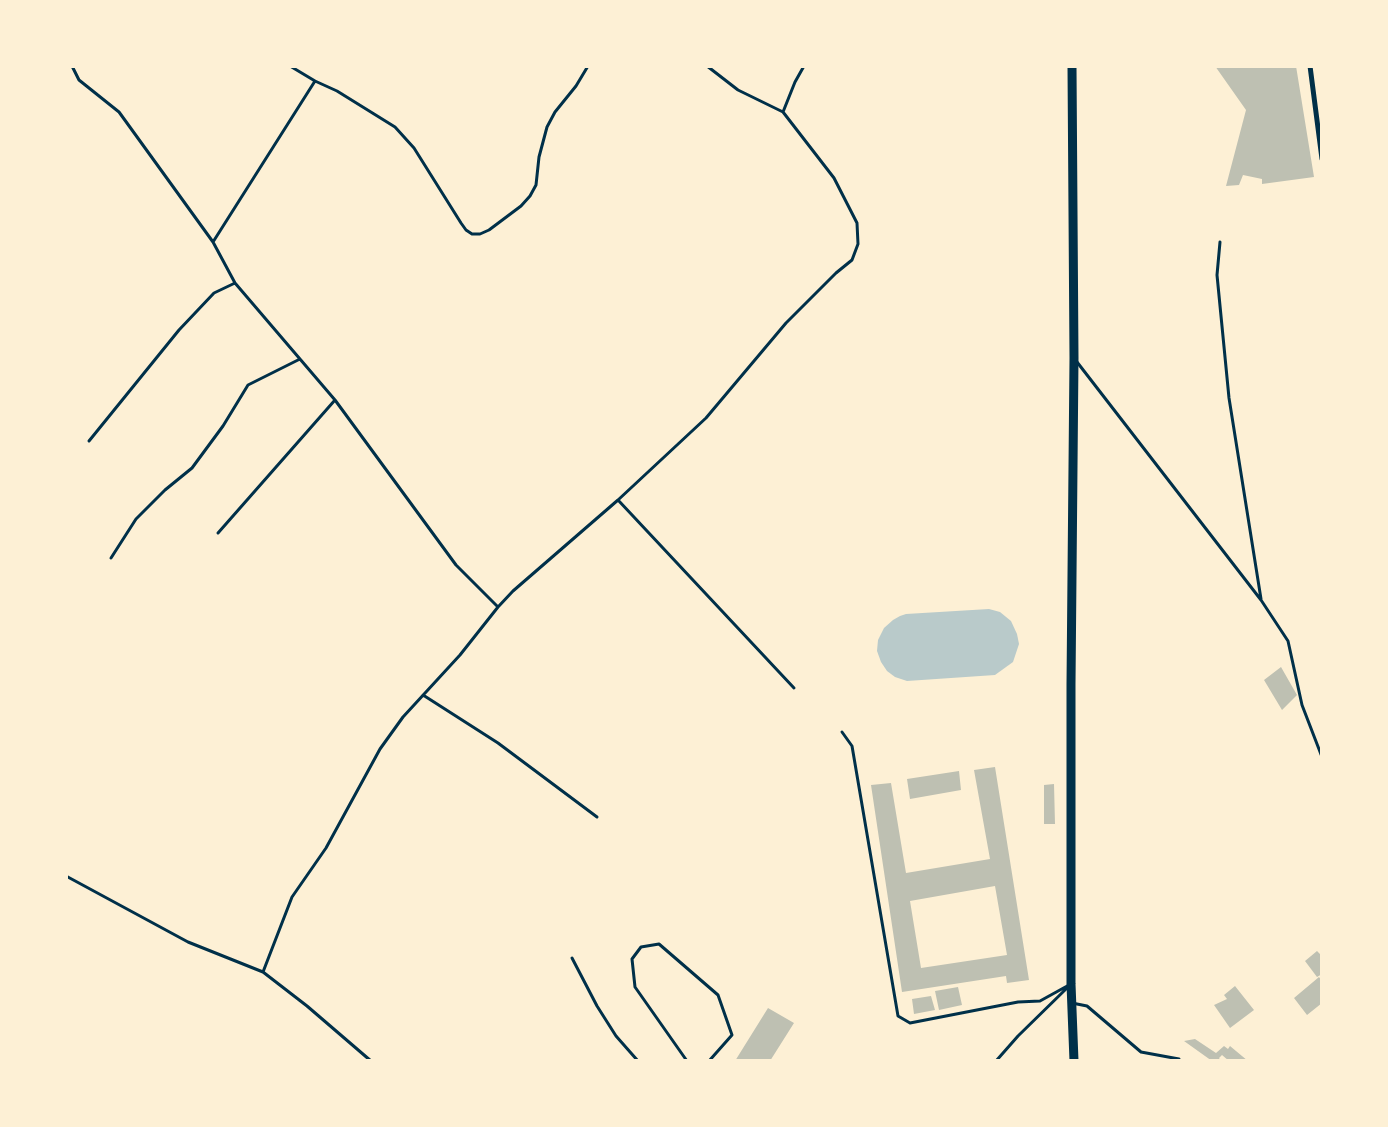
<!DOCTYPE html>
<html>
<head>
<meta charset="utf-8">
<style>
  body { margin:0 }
  #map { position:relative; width:1388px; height:1127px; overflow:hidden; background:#fdf0d5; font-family:Inter,sans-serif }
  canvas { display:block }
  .frame { position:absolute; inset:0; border:68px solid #fdf0d5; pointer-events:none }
</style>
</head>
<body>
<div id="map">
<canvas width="1388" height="1127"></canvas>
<div class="frame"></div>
</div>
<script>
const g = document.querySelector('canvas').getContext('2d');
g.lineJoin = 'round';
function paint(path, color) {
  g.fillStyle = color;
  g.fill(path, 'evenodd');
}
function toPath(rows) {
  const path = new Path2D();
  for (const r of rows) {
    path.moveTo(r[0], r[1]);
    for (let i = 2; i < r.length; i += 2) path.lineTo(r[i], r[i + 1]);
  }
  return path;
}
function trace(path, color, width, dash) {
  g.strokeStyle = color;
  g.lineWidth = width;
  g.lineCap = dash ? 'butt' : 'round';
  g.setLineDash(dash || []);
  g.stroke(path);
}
paint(toPath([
  [989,609,1000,612,1011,621,1017,634,1019,644,1013,662,995,675,907,681,895,677,887,671,881,662,877,651,878,640,884,628,893,620,900,616,906,614]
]), '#b9caca');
paint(toPath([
  [1215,66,1296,66,1314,177,1262,184,1262,179,1243,175,1239,185,1226,186,1246,110],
  [1281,667,1297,695,1282,710,1264,680],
  [995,767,1029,980,1007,983,1006,976,902,992,871,785,891,783,906,873,990,859,974,770],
  [995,886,1007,955,921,968,910,901],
  [959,771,961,790,910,799,907,779],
  [1054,784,1055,824,1044,824,1044,785],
  [1317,951,1322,956,1322,974,1317,977,1305,961],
  [1319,977,1322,981,1322,1003,1307,1015,1294,998],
  [1235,986,1254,1010,1230,1028,1214,1005,1227,999,1224,995],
  [958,987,962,1005,939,1010,935,991],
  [931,996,935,1010,914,1014,912,999],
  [768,1008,794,1023,770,1061,735,1061],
  [1195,1039,1216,1053,1224,1046,1228,1049,1230,1046,1248,1061,1229,1061,1222,1055,1219,1058,1221,1061,1212,1061,1184,1041]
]), '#bec0b2');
trace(toPath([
  [72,66,79,80,119,112,213,242,235,283,335,400,456,565,498,607],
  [290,66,315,81,337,91,395,127,414,148,461,223,466,230,472,234,480,234,489,230,521,206,530,196,536,185,539,157,547,127,555,112,576,86,588,66],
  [707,66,738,90,783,112],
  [213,242,315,81],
  [1220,242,1217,275,1229,398,1261,599],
  [1077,362,1261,600,1288,641,1302,705,1322,757],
  [89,441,179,330,214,293,235,283],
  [618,500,794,688],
  [218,533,335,400],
  [111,558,136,519,165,490,192,468,223,426,248,385,300,359],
  [423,695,498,743,597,817],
  [842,732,852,746,898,1016,910,1023,1018,1002,1040,1001,1069,985],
  [66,876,188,942,263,972,307,1006,371,1061],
  [572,958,597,1006,616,1036,638,1061],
  [263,972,292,897,326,848,380,749,403,717,460,655,498,607,513,591,618,500,706,418,786,323,836,273,852,260,858,244,857,223,834,178,783,112,795,82,804,66],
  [1072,1003,1087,1006,1141,1052,1179,1059],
  [687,1061,635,987,632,959,641,947,659,944,718,995,732,1035,709,1061],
  [996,1061,1018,1036,1067,988]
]), '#003049', 3);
trace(toPath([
  [1310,66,1322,159]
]), '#003049', 5);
trace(toPath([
  [1072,66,1074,358,1071,684,1071,984,1074,1061]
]), '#003049', 9);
</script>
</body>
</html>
